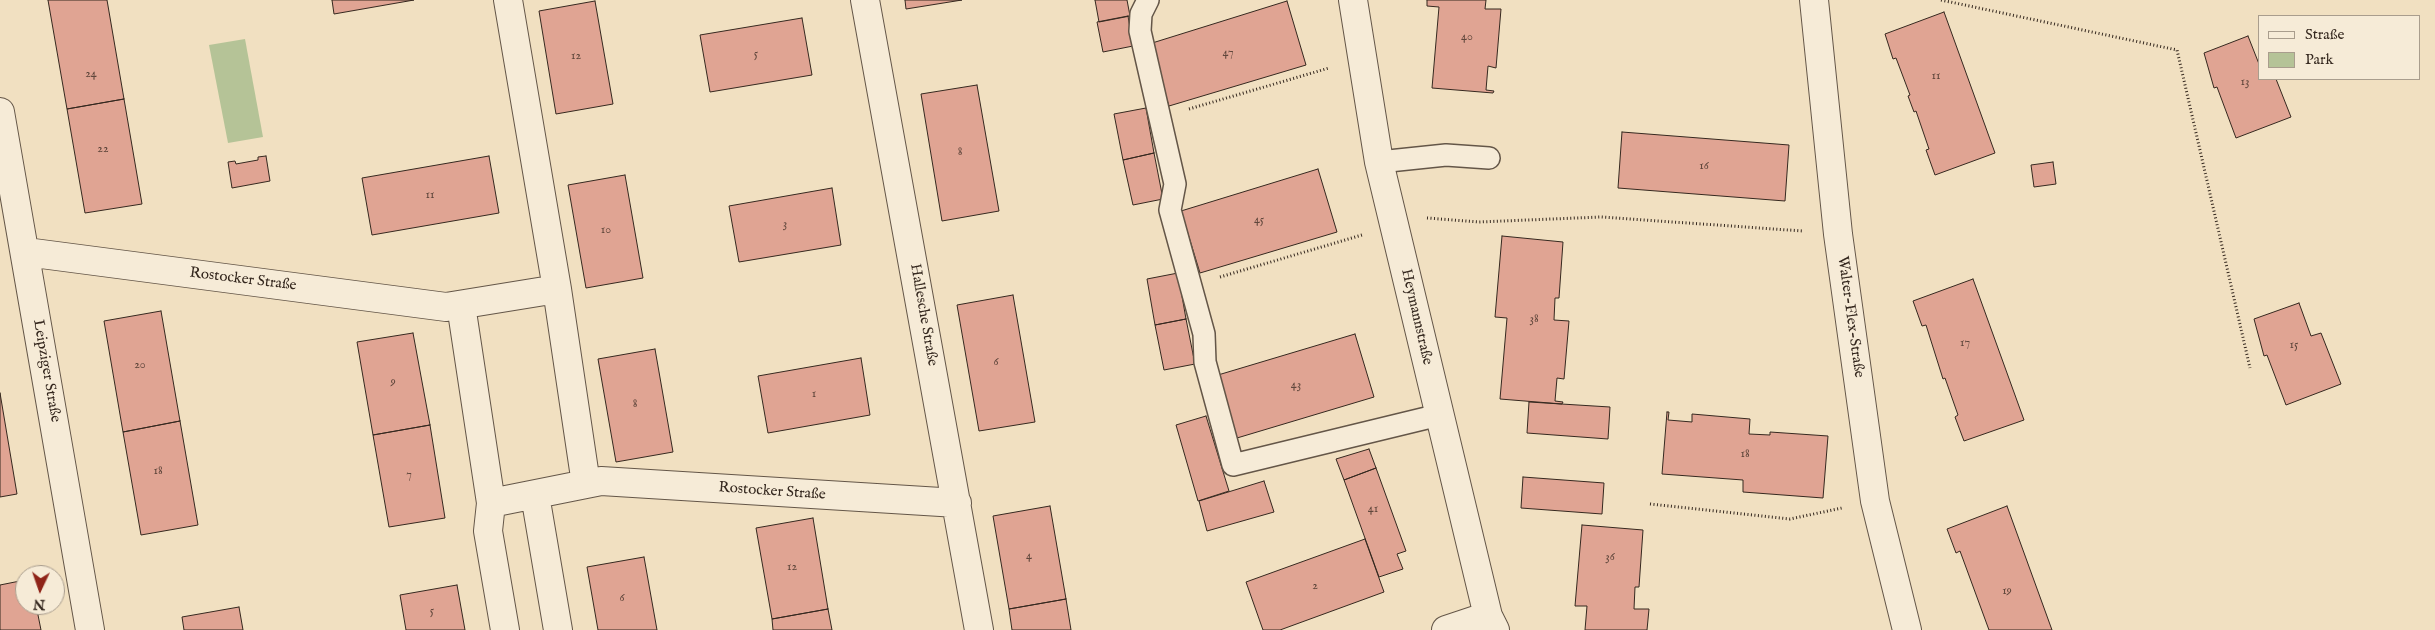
<!DOCTYPE html>
<html>
<head>
<meta charset="utf-8">
<style>
  body { margin:0 }
  #map { position:relative; width:2435px; height:630px; overflow:hidden; background:#f1e0c1; font-family:"IM FELL English",serif }
  canvas { display:block }
  .legend { position:absolute; left:2258px; top:15px; width:162px; height:65px; box-sizing:border-box; background:#f6ebd7; border:1px solid #a99d8d; margin:0; padding:6px 9px; list-style:none; font-size:15px; color:#35281f }
  .legend li { display:flex; align-items:center; gap:10px; height:25px }
  .legend b { width:25px; border:1px solid #a99d8d }
  .north { position:absolute; left:15px; top:565px; width:50px; height:50px; box-sizing:border-box; background:#f6ebd7; border:1px solid #a99d8d; border-radius:50%; rotate:183deg; font-size:14px; font-weight:700; line-height:20px; text-align:center; color:#35281f }
  .north::after { content:''; display:block; margin:auto; width:18px; height:22px; background:#8f2418; clip-path:polygon(50% 0,100% 100%,50% 72%,0 100%) }
</style>
</head>
<body>
<div id="map">
<canvas width="2435" height="630"></canvas>
<ul class="legend">
<li><b style="height:6px;background:#f6ebd7"></b>Straße</li>
<li><b style="height:14px;background:#b5c397"></b>Park</li>
</ul>
<div class="north">N</div>
</div>
<script>
const g = document.querySelector('canvas').getContext('2d');
g.lineJoin = 'round';
function paint(path, color) {
  g.fillStyle = color;
  g.fill(path, 'evenodd');
}
function toPath(rows) {
  const path = new Path2D();
  for (const r of rows) {
    path.moveTo(r[0], r[1]);
    for (let i = 2; i < r.length; i += 2) path.lineTo(r[i], r[i + 1]);
  }
  return path;
}
function trace(path, color, width, dash) {
  g.strokeStyle = color;
  g.lineWidth = width;
  g.lineCap = dash ? 'butt' : 'round';
  g.setLineDash(dash || []);
  g.stroke(path);
}
function drawText(font, color, halo, rows, align = 'center') {
  g.font = font + ' "IM FELL English",serif';
  g.lineWidth = 4;
  g.setLineDash([]);
  g.textBaseline = 'middle';
  g.strokeStyle = halo;
  g.fillStyle = color;
  for (const [text, x, y, turn = 0] of rows) {
    g.save();
    g.translate(x, y);
    g.rotate((+turn || 0) * Math.PI / 180);
    g.textAlign = isNaN(turn) ? turn : align;
    if (halo) g.strokeText(text, 0, 0);
    g.fillText(text, 0, 0);
    g.restore();
  }
}
paint(toPath([
  [245,39,263,137,228,143,209,45]
]), '#b5c397');
const building = toPath([
  [48,0,107,0,124,99,67,109,48,0],
  [332,0,414,0,334,14,332,0],
  [905,0,962,0,906,9,905,0],
  [1095,0,1127,0,1130,16,1099,22,1095,0],
  [1427,0,1486,0,1485,9,1501,9,1496,68,1488,66,1486,90,1494,91,1493,93,1432,88,1439,7,1427,6,1427,0],
  [595,1,613,104,556,114,539,11,595,1],
  [1287,1,1306,65,1169,106,1149,44,1287,1],
  [1944,12,1995,153,1935,175,1926,150,1929,149,1916,111,1914,112,1908,96,1910,95,1896,58,1893,59,1885,34,1944,12],
  [1128,16,1133,46,1103,52,1097,22,1128,16],
  [802,18,812,75,710,92,700,35,802,18],
  [2248,36,2259,64,2259,79,2276,79,2291,117,2236,138,2217,87,2214,88,2204,53,2248,36],
  [977,85,999,211,942,221,921,94,977,85],
  [124,99,142,204,85,213,67,109,124,99],
  [1146,108,1154,153,1123,160,1114,114,1146,108],
  [1622,132,1789,145,1785,201,1618,188,1622,132],
  [1154,153,1163,199,1133,205,1123,160,1154,153],
  [266,156,270,181,232,188,228,162,235,161,236,164,258,160,258,157,266,156],
  [489,156,499,213,372,235,362,178,489,156],
  [2053,162,2056,184,2034,187,2031,165,2053,162],
  [1318,169,1337,232,1200,273,1181,211,1318,169],
  [625,175,643,278,586,288,568,185,625,175],
  [832,188,841,245,739,262,729,206,832,188],
  [1502,236,1563,242,1559,298,1555,298,1554,320,1569,321,1564,379,1557,378,1555,401,1563,402,1562,404,1500,399,1507,318,1495,317,1502,236],
  [1178,273,1186,319,1155,325,1147,279,1178,273],
  [1973,279,2024,420,1964,441,1955,417,1958,415,1945,378,1943,379,1926,325,1922,326,1913,301,1973,279],
  [1013,295,1035,422,979,431,957,305,1013,295],
  [2299,303,2311,336,2321,333,2341,384,2286,405,2267,355,2264,356,2254,319,2299,303],
  [161,311,180,421,123,432,104,321,161,311],
  [1186,319,1195,364,1164,370,1155,325,1186,319],
  [413,333,430,425,373,435,357,342,413,333],
  [1355,334,1374,397,1237,438,1218,375,1355,334],
  [655,349,673,452,616,462,598,359,655,349],
  [861,358,870,415,768,433,758,376,861,358],
  [0,393,17,494,0,497,0,393],
  [1529,402,1610,407,1608,439,1527,433,1529,402],
  [1667,412,1669,412,1668,420,1692,422,1692,414,1750,419,1749,434,1770,435,1770,432,1828,436,1823,498,1743,492,1743,480,1662,474,1667,412],
  [1206,416,1229,491,1198,501,1176,425,1206,416],
  [180,421,198,525,141,535,123,432,180,421],
  [430,425,445,518,389,527,373,435,430,425],
  [1369,449,1376,468,1344,480,1336,459,1369,449],
  [1376,468,1406,551,1397,554,1403,569,1379,577,1344,480,1376,468],
  [1523,477,1604,483,1602,514,1521,508,1523,477],
  [1264,481,1274,512,1207,531,1199,501,1264,481],
  [1050,506,1066,599,1009,609,993,516,1050,506],
  [2007,506,2052,630,1989,630,1960,551,1956,553,1947,529,2007,506],
  [813,518,828,609,772,619,756,528,813,518],
  [1582,525,1643,530,1639,587,1635,587,1634,609,1649,609,1647,630,1585,630,1587,606,1575,606,1582,525],
  [1365,539,1384,592,1280,630,1263,630,1246,582,1365,539],
  [644,557,657,630,598,630,587,567,644,557],
  [25,580,25,605,36,605,41,630,0,630,0,585,25,580],
  [457,585,465,630,406,630,400,595,457,585],
  [1066,599,1071,630,1012,630,1009,609,1066,599],
  [239,607,243,630,184,630,182,617,239,607],
  [828,609,832,630,773,630,772,619,828,609]
]);
paint(building, '#e0a493');
trace(building, '#35281f', 1);
const lane = toPath([
  [1148,0,1141,14,1140,31,1175,184,1170,210,1204,334,1205,362,1233,465,1439,415],
  [1379,162,1446,155,1489,158]
]);
const street = toPath([
  [508,0,557,289,586,484],
  [865,0,979,630],
  [1353,0,1379,162,1488,616,1495,630],
  [1814,0,1838,234,1875,501,1907,630],
  [0,112,90,630],
  [26,252,446,307,557,289],
  [461,305,491,503,488,531,505,630],
  [535,495,558,630],
  [491,503,601,481,957,503],
  [1446,630,1488,616]
]);
trace(lane, '#645648', 24);
trace(street, '#645648', 30);
trace(toPath([
  [1941,0,2177,50,2250,368],
  [1189,109,1329,68],
  [1427,218,1479,222,1601,217,1803,231],
  [1220,277,1362,235],
  [1650,504,1790,519,1842,508]
]), '#35281f', 3, [1, 2.5]);
trace(lane, '#f6ebd7', 21);
trace(street, '#f6ebd7', 28);
drawText('12px', '#60473c', null, [
  ["40",1467,38],
  ["47",1228,54],
  ["5",756,55],
  ["12",576,57],
  ["24",91,75],
  ["11",1936,77],
  ["13",2245,83],
  ["22",103,150],
  ["8",960,153],
  ["16",1704,167],
  ["11",430,196],
  ["45",1259,221],
  ["3",785,225],
  ["10",606,231],
  ["38",1534,320],
  ["17",1965,344],
  ["15",2294,346],
  ["6",996,363],
  ["20",140,366],
  ["9",393,383],
  ["43",1296,386],
  ["1",814,395],
  ["8",635,405],
  ["18",1745,455],
  ["18",158,472],
  ["7",409,476],
  ["41",1373,510],
  ["4",1029,557],
  ["36",1610,558],
  ["12",792,568],
  ["2",1315,587],
  ["19",2007,592],
  ["6",622,599],
  ["5",432,612]
]);
drawText('15px', '#35281f', '#f6ebd7', [
  ["Rostocker Straße",243,280,7],
  ["Hallesche Straße",923,315,80],
  ["Heymannstraße",1416,317,77],
  ["Walter-Flex-Straße",1850,317,82],
  ["Leipziger Straße",46,371,80],
  ["Rostocker Straße",772,492,4]
]);
</script>
</body>
</html>
